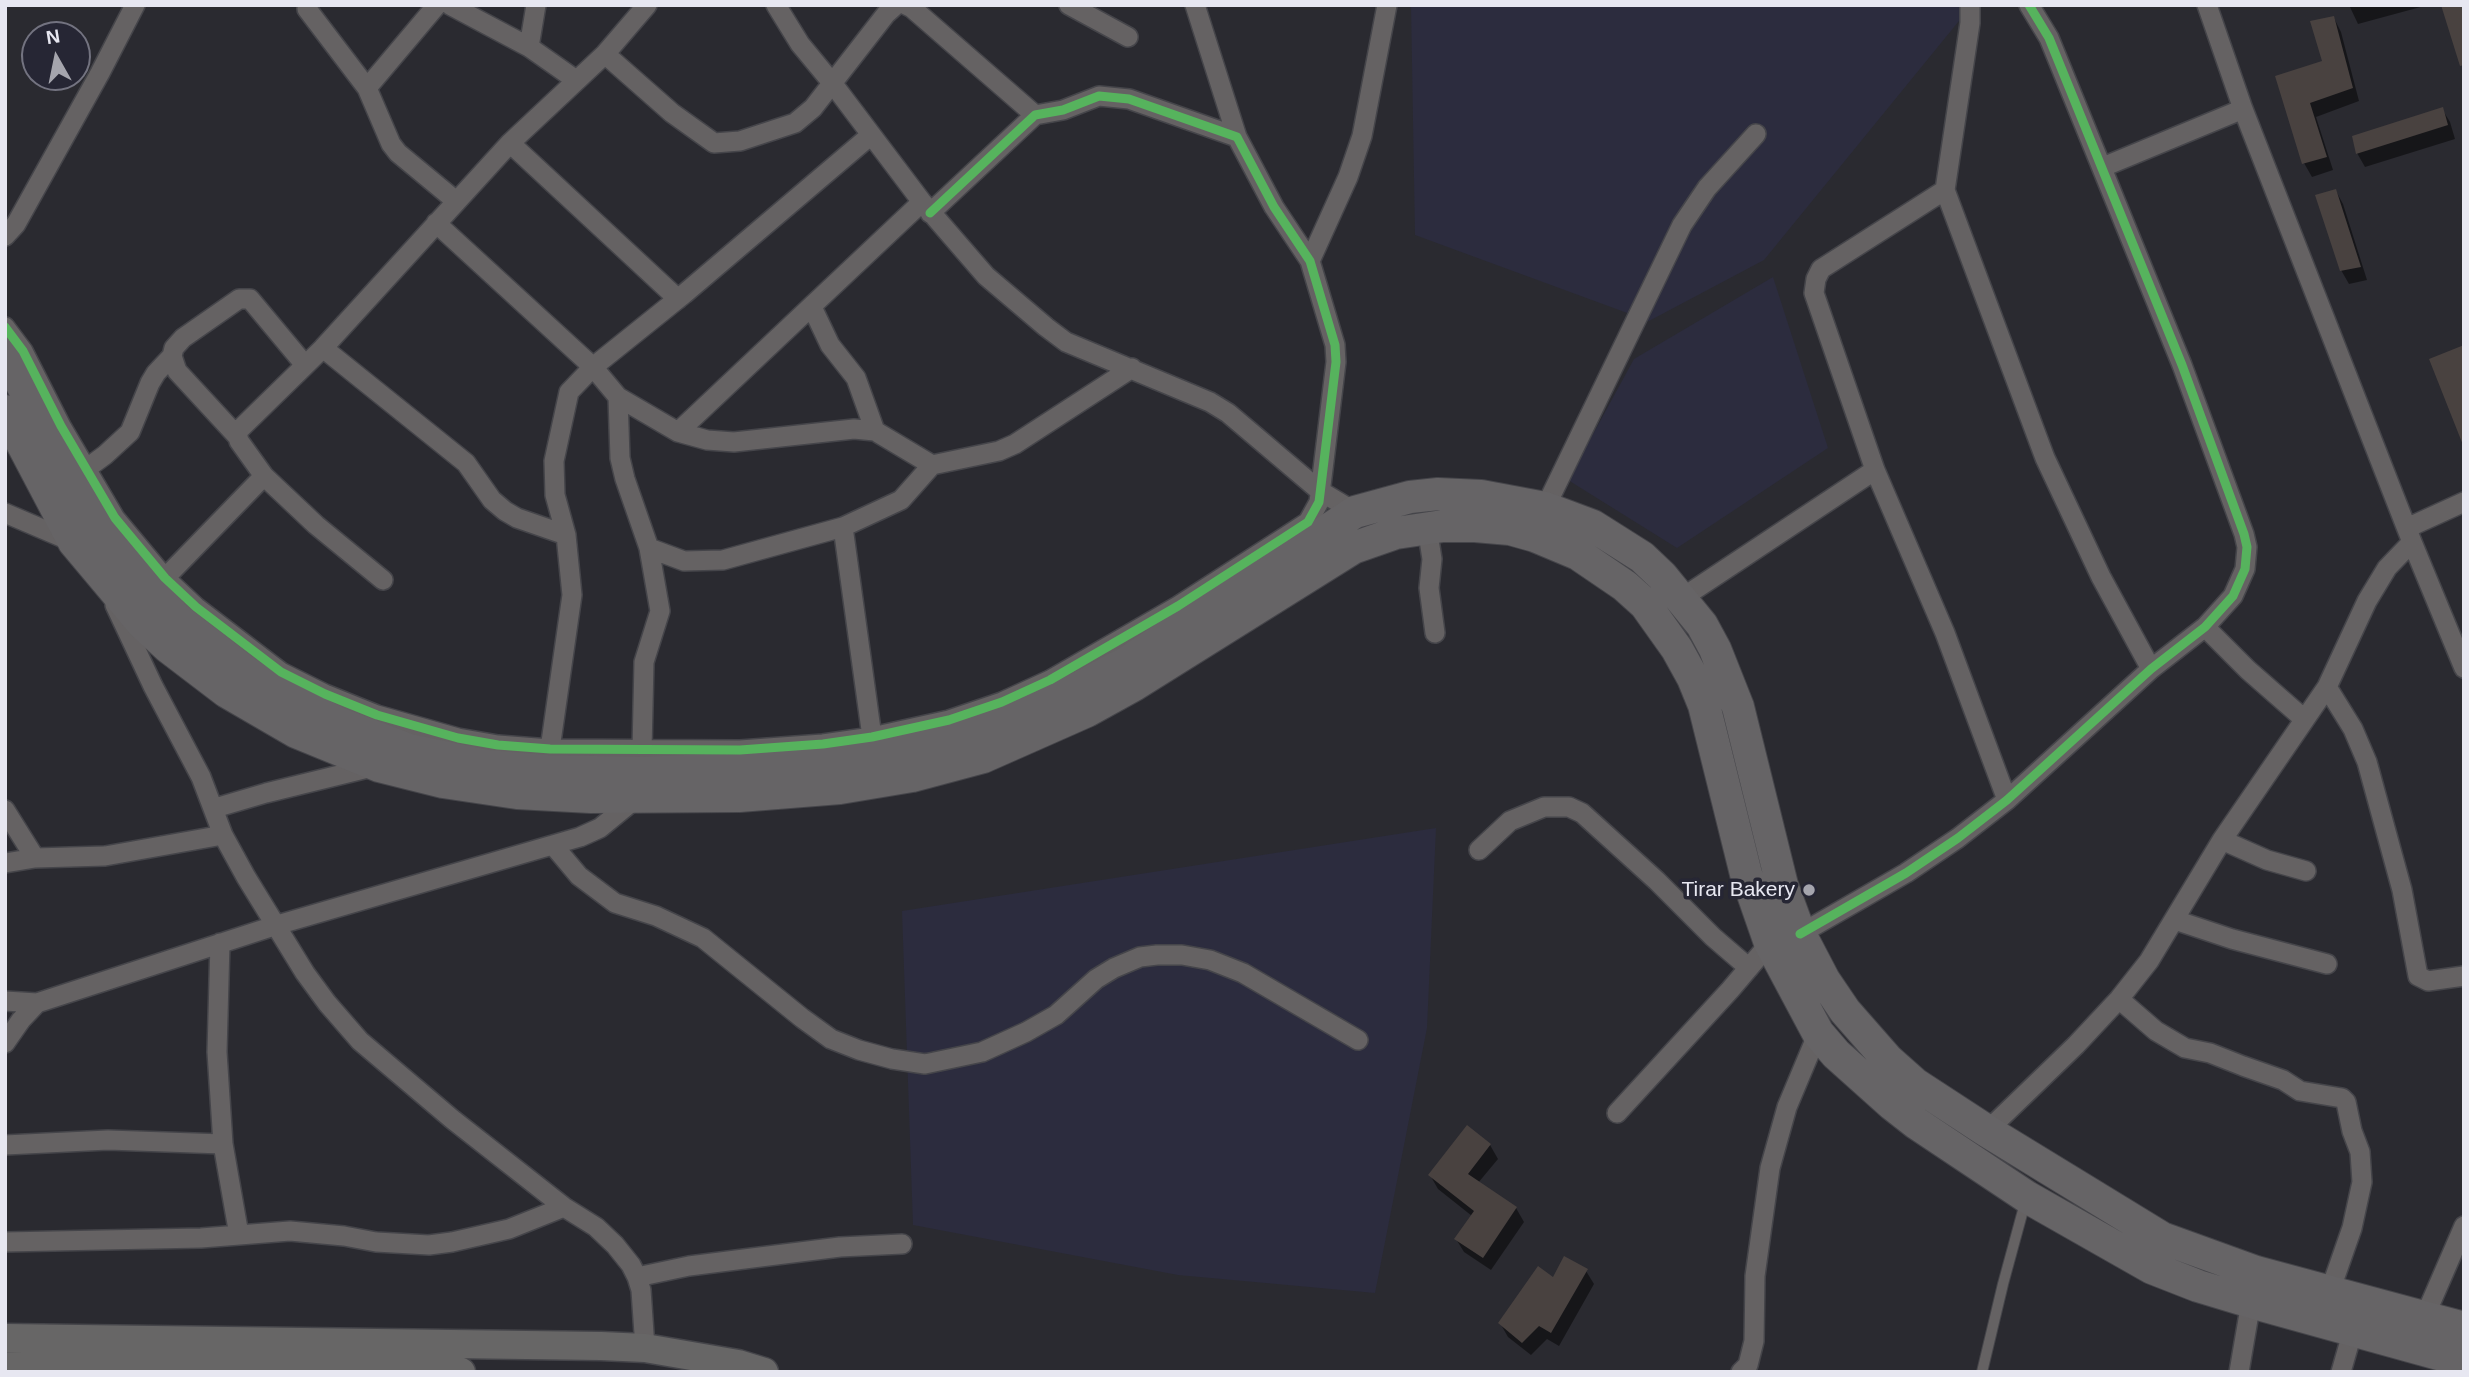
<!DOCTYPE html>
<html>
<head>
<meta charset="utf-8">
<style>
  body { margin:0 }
  #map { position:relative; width:2469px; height:1377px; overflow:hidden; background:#2a2a30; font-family:Helvetica,sans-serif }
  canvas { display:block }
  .frame { position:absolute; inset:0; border:7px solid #e7e7f1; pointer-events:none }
  .north { position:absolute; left:21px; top:21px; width:70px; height:70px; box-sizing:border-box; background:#262634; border:2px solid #737380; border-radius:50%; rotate:351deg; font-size:19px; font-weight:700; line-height:28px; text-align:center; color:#e7e7f1 }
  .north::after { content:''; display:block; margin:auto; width:24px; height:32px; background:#a5a5ad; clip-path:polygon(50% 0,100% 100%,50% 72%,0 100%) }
</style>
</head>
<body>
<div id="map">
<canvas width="2469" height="1377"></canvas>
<div class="frame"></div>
<div class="north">N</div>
</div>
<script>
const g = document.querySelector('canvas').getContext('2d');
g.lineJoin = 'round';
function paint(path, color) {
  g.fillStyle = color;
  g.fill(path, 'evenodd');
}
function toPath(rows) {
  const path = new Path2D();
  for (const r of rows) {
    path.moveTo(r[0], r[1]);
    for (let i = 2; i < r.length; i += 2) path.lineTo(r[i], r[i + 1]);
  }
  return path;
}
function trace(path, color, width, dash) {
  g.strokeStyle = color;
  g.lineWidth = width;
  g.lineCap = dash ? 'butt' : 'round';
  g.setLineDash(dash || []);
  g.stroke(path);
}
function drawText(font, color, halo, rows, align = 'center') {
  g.font = font + ' Helvetica,sans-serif';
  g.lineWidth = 7;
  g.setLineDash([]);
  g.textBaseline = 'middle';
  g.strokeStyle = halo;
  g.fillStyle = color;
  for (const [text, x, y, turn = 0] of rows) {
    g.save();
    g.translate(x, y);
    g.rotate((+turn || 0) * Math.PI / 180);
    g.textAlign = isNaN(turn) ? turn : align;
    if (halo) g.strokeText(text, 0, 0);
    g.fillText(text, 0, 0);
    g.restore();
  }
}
paint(toPath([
  [1411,5,1972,5,1764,260,1649,321,1415,235],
  [1773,277,1828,448,1677,548,1568,480,1634,359],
  [1436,828,1427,1028,1375,1293,1178,1275,913,1225,902,911]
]), '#2c2c3e');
paint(toPath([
  [2349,5,2428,5,2358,24],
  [2334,18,2341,32,2359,101,2316,117,2333,170,2312,177,2304,163,2277,77,2325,62],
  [2442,109,2450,122,2455,139,2365,167,2357,153],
  [2336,191,2343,204,2367,280,2349,284,2341,270],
  [1490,1145,1498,1159,1478,1183,1516,1208,1524,1222,1491,1270,1464,1252,1456,1239,1472,1216,1438,1189,1430,1175],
  [1586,1271,1594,1284,1559,1346,1547,1339,1531,1355,1508,1337,1500,1323,1553,1279]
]), '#0007');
paint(toPath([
  [2441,5,2464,5,2464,65,2460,66],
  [2334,16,2353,88,2310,103,2327,157,2302,164,2275,76,2322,61,2310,21],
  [2443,107,2448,125,2356,154,2352,136],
  [2336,189,2361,267,2340,271,2315,195],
  [2464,345,2464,445,2463,445,2429,359],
  [1467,1125,1491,1144,1468,1174,1517,1207,1483,1258,1454,1239,1474,1211,1428,1175],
  [1564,1256,1588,1269,1551,1333,1539,1326,1522,1343,1498,1323,1538,1266,1553,1277]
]), '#494240');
const lane = toPath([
  [1982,1372,2003,1284,2025,1203]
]);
const street = toPath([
  [450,5,529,47,576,80],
  [776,5,800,44,833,84,922,202,986,276,1046,327,1066,342,1210,402,1228,413,1320,491,1355,512],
  [906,5,912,8,1035,115],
  [1069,5,1128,37],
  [1195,5,1237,137],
  [1970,5,1970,23,1945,190,1821,269,1816,279,1814,293,1875,470,1945,633,2007,800],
  [2207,5,2243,109,2412,542,2464,668],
  [307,9,367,88,391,144,398,153,456,201],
  [529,47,536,5],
  [605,54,672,113,714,143,740,141,795,123,813,108,886,14,896,5],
  [367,88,437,5],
  [510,143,678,299],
  [2103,167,2243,109],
  [1945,190,2045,458,2101,577,2151,669],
  [436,223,593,367,618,397,678,432,707,440,734,442,854,429,875,431,932,465],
  [5,236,16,224,100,73,135,5],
  [1310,261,1348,177,1362,136,1387,5],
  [812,307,830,345,856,378,875,431],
  [5,327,23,351,61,426,115,518,165,578,196,607,281,672,325,694,377,715,458,738,498,745,550,749,740,750,823,744,872,737,949,720,1002,702,1050,680,1178,606,1285,537,1308,522,1319,502,1336,362,1335,345,1310,261,1274,207,1237,137,1129,99,1099,96,1063,110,1035,115,930,213],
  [323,348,466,463,492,500,505,511,517,518,566,535],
  [172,356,177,371,237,436],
  [618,397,620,458,625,479,649,548,660,611,644,662,642,750],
  [678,432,922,202],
  [86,469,105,455,130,432,150,383,156,373,172,356,174,348,183,338,239,299,250,299,305,365],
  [1545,508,1682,225,1707,188,1756,134],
  [5,513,73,542],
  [843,527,872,737],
  [1427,527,1432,559,1429,588,1435,633],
  [2407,528,2464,502],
  [649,548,684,561,723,560,843,527,901,500,932,465,999,451,1015,444,1132,368],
  [165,578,264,476],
  [383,580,316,525,264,476,239,441,237,432,323,348,510,143,605,54,647,5],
  [1682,598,1875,470],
  [115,605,153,686,201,777,223,835,246,877,305,973,327,1003,360,1041,452,1119,564,1207,596,1227,615,1245,631,1265,637,1277,641,1290,645,1348],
  [2205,627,2248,670,2304,719],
  [2327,687,2353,729,2367,762,2402,890,2418,976,2428,981,2464,976],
  [550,749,572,595,566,535,555,495,554,461,569,392,593,367,684,294,871,135],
  [215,808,266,793,376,766],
  [5,810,35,858],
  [2222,840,2267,860,2306,871],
  [553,845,579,876,615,903,656,916,703,938,802,1018,831,1039,859,1050,892,1059,925,1064,982,1052,1026,1032,1056,1015,1096,979,1114,968,1140,957,1157,955,1182,955,1210,960,1243,973,1358,1040],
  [1479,850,1510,821,1544,807,1569,807,1582,813,1657,881,1713,937,1749,968],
  [5,863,35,858,105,856,223,835],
  [2175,920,2232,939,2327,964],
  [1800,934,1906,873,1958,838,2007,800,2151,669,2205,627,2233,596,2245,569,2247,547,2244,534,2182,365,2049,38,2029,5],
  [220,943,217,1052,223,1144,239,1235],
  [2119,999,2156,1031,2185,1048,2210,1053,2243,1066,2283,1080,2300,1091,2342,1098,2346,1102,2352,1131,2360,1152,2362,1182,2352,1228,2330,1291],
  [5,1001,37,1003],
  [5,1043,21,1020,37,1003,277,925,580,837,600,828,639,796],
  [1617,1113,1730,990,1770,943],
  [1987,1131,2076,1045,2119,999,2149,961,2222,840,2327,687,2367,601,2387,568,2412,542],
  [5,1145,108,1140,223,1144],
  [5,1242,201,1238,290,1231,344,1236,376,1242,429,1245,452,1242,509,1229,564,1207],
  [637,1277,689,1266,752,1258,840,1247,902,1244],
  [2425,1316,2464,1226],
  [1741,1372,1748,1365,1754,1341,1755,1276,1770,1168,1787,1107,1818,1033],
  [2239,1372,2251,1302],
  [2341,1372,2353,1330]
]);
const secondary = toPath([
  [5,1338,601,1346,645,1348,738,1364,764,1372],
  [5,1366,461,1372]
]);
const primary = toPath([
  [5,352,88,512,115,549,176,618,246,672,276,691,338,723,409,750,487,766,547,771,642,773,794,766,904,750,1010,718,1075,690,1126,663,1355,512,1410,497,1438,494,1481,496,1545,508,1593,526,1642,557,1662,576,1702,625,1715,649,1738,707,1782,885,1800,934,1824,980,1845,1011,1888,1060,1915,1084,1987,1131,2162,1238,2256,1272,2464,1328],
  [5,411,74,542,142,623,168,647,227,692,296,732,379,766,443,782,517,793,591,797,739,796,840,788,912,776,983,757,1087,711,1134,685,1353,548,1396,533,1443,526,1475,526,1510,529,1535,536,1578,554,1625,586,1645,604,1677,649,1693,678,1704,705,1746,874,1770,943,1818,1033,1836,1054,1893,1105,1916,1123,2027,1197,2152,1268,2198,1286,2251,1302,2464,1361]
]);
trace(lane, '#45454a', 12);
trace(street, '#45454a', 22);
trace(secondary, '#45454a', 31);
trace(primary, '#45454a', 34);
trace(lane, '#656263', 10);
trace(street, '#656263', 19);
trace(secondary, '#676666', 28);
trace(primary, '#666466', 32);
trace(toPath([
  [5,327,23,351,61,426,115,518,165,578,196,607,281,672,325,694,377,715,458,738,498,745,550,749,740,750,823,744,872,737,949,720,1002,702,1050,680,1178,606,1285,537,1308,522,1319,502,1336,362,1335,345,1310,261,1274,207,1237,137,1129,99,1099,96,1063,110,1035,115,930,213],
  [1800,934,1906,873,1958,838,2007,800,2151,669,2205,627,2233,596,2245,569,2247,547,2244,534,2182,365,2049,38,2029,5]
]), '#56b35d', 9);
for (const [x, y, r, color] of [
  [1809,890,7,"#a5a5ad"]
]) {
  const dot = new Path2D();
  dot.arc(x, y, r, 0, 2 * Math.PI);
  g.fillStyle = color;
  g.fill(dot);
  trace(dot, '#262634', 2.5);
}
drawText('21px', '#e7e7f1', '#262634', [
  ["Tirar Bakery",1795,890]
], 'right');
</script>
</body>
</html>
